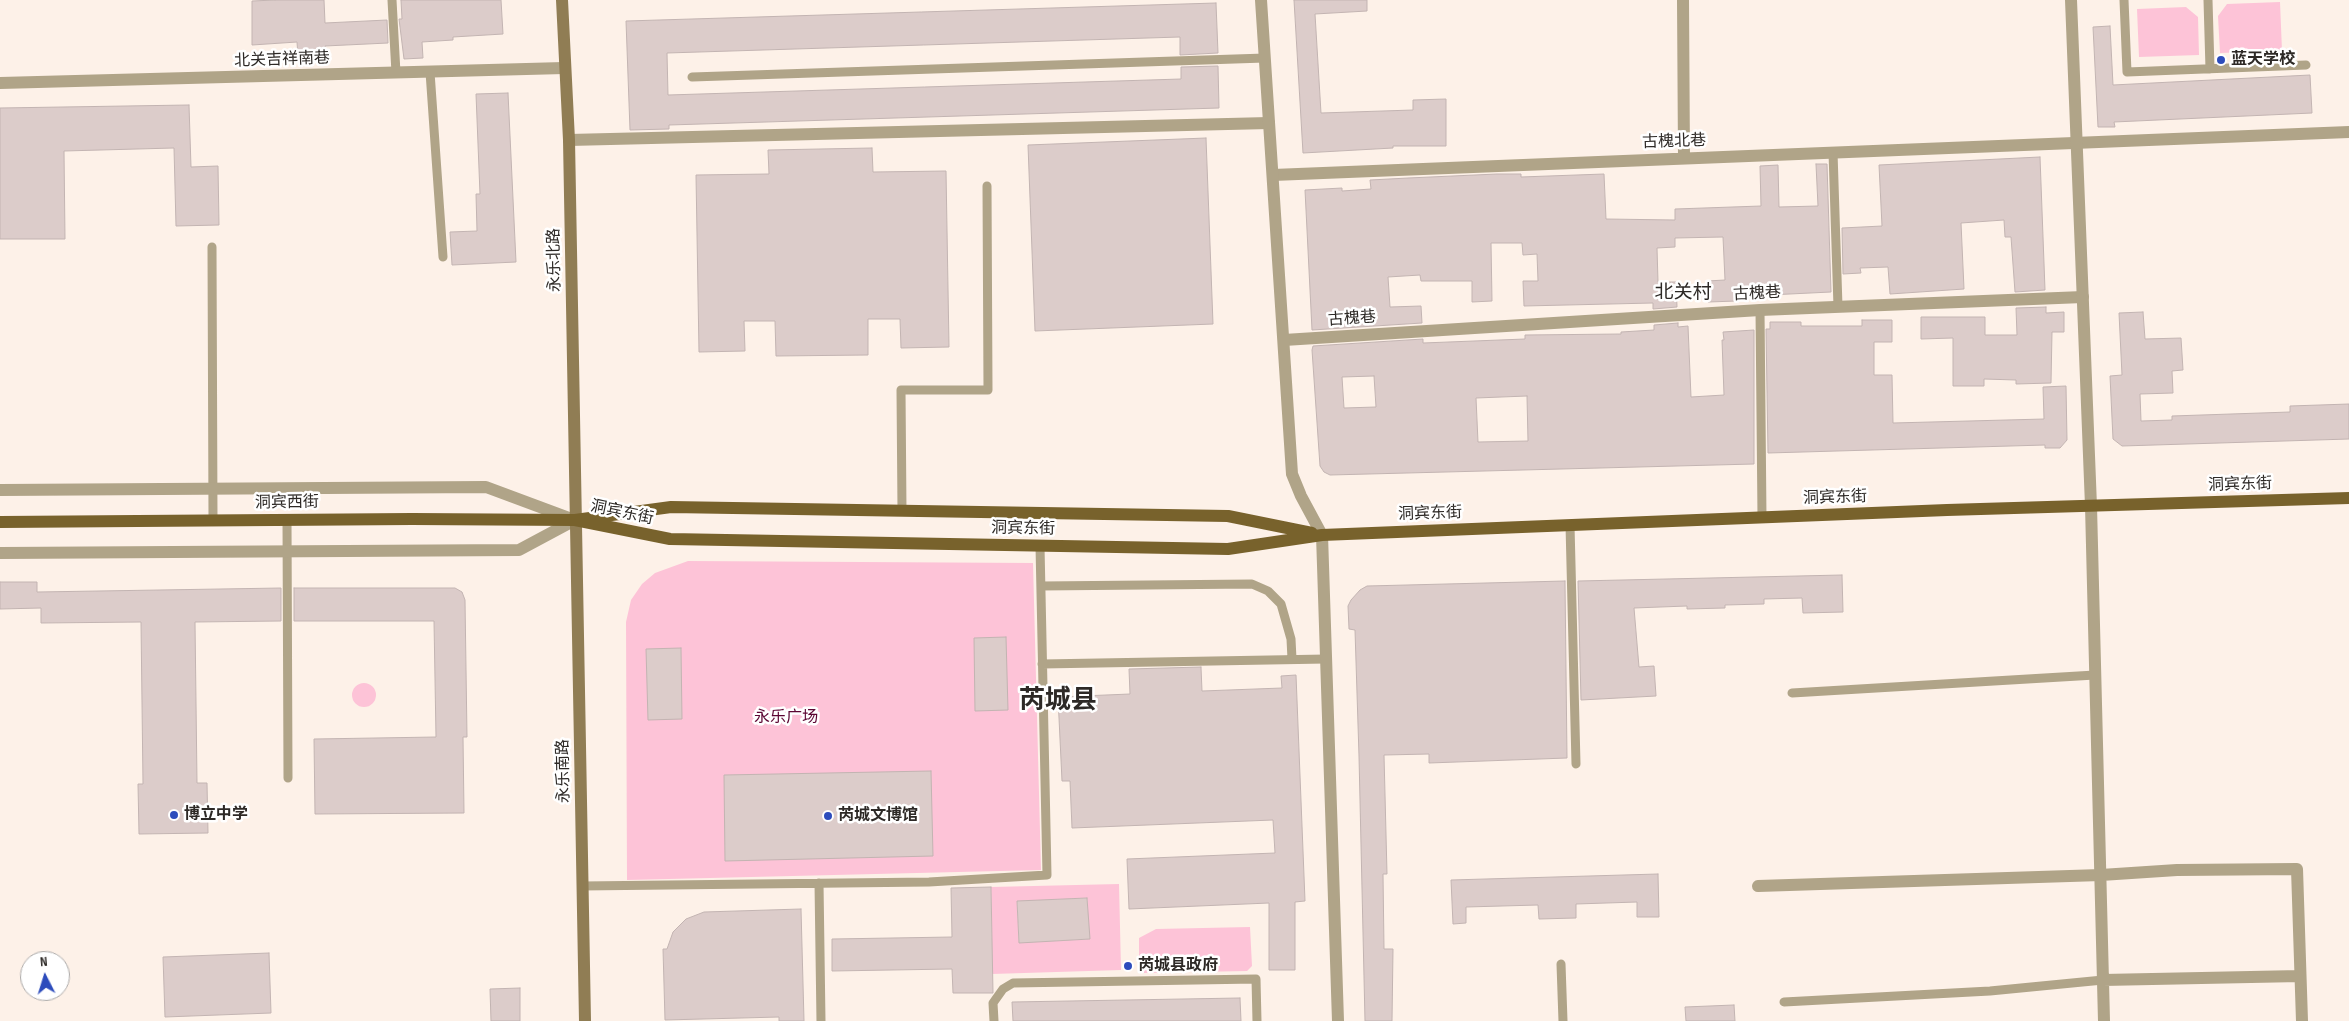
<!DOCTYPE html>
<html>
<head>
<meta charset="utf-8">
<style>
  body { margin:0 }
  #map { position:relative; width:2349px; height:1021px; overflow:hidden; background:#fdf1e8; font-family:"Sofia Sans Condensed",sans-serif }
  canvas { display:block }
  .north { position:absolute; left:20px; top:951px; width:50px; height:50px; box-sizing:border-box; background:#fff; border:1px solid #aba9a8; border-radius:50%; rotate:355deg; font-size:14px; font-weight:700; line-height:20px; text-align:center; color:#2d2926 }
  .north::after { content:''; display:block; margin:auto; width:18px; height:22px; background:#2d4cbc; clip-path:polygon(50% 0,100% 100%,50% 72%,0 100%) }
</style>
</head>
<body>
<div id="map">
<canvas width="2349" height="1021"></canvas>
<div class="north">N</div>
</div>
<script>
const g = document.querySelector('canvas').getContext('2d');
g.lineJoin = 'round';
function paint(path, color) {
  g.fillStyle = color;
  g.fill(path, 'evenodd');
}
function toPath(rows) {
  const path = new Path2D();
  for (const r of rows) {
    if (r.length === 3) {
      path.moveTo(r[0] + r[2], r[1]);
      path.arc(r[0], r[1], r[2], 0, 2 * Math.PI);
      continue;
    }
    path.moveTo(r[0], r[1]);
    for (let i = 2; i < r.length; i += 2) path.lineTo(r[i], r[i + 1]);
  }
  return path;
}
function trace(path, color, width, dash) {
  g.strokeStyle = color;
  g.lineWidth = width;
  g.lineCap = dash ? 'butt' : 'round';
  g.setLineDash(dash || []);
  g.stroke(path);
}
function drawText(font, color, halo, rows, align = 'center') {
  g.font = font + ' "Sofia Sans Condensed","Noto Sans SC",sans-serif';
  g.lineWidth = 5;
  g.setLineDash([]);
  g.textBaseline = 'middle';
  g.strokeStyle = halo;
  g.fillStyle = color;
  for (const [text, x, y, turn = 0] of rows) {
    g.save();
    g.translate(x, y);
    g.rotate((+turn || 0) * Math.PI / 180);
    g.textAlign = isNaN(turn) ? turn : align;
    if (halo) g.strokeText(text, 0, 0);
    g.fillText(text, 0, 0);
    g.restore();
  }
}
paint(toPath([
  [2280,2,2282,51,2220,53,2218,16,2227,4],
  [2186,7,2198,17,2199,55,2139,57,2137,9],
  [688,561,1033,563,1041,870,627,880,626,622,631,600,642,584,655,573],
  [364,695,12],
  [1119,884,1121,970,992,974,991,887],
  [1087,898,1089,939,1019,942,1017,902],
  [1250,927,1252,966,1247,971,1142,973,1139,969,1139,938,1156,929]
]), '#fdc3d7');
const building = toPath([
  [275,0,324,0,325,23,387,20,388,43,325,46,326,55,298,56,297,42,252,45,252,1,275,0],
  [401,0,501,0,503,34,453,37,453,40,422,42,423,58,404,59,399,19,402,19,401,0],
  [1294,0,1367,0,1367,11,1315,14,1321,113,1413,110,1413,100,1446,99,1446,146,1393,146,1393,148,1303,153,1294,0],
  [1216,3,1218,53,1180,55,1180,37,667,53,668,95,1181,79,1181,67,1218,66,1219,108,669,125,669,129,630,130,626,21,1216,3],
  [2110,26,2113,85,2310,75,2312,113,2114,122,2115,127,2098,127,2093,27,2110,26],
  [508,93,516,262,452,265,450,232,477,231,476,194,480,194,476,94,508,93],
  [189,105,191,167,218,166,219,225,176,226,174,148,64,151,65,239,0,239,0,108,189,105],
  [1206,138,1213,324,1035,331,1028,145,1206,138],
  [872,148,873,172,946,171,949,347,901,348,900,319,868,319,868,355,776,356,775,321,744,321,745,351,699,352,696,175,769,174,768,150,872,148],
  [2040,157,2045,290,2015,292,2011,237,2005,237,2004,220,1961,223,1964,289,1890,294,1888,267,1860,268,1861,273,1843,274,1842,228,1882,226,1879,165,2040,157],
  [1816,164,1827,164,1831,292,1769,295,1769,297,1737,298,1737,301,1708,302,1707,281,1725,280,1723,237,1675,238,1675,247,1657,248,1658,282,1676,282,1677,307,1653,309,1653,303,1524,306,1523,281,1538,281,1537,254,1523,255,1522,243,1491,243,1492,301,1472,302,1472,281,1421,281,1420,275,1388,277,1390,307,1421,306,1422,323,1312,330,1305,190,1342,188,1342,191,1371,189,1370,180,1408,178,1497,174,1521,174,1521,177,1604,174,1606,219,1675,220,1675,209,1761,206,1760,166,1778,165,1779,207,1818,206,1816,164],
  [2046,307,2046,313,2064,312,2064,332,2052,332,2051,383,2016,384,2016,380,1984,379,1984,386,1953,386,1953,338,1921,339,1921,317,1985,317,1985,335,2017,335,2016,308,2046,307],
  [2143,312,2145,339,2181,338,2183,370,2172,371,2173,393,2140,394,2141,421,2172,420,2172,416,2290,412,2290,406,2349,404,2349,439,2122,446,2113,439,2110,376,2122,375,2119,313,2143,312],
  [1862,320,1892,320,1892,342,1874,342,1874,375,1892,375,1893,423,2044,419,2043,387,2066,386,2067,440,2060,448,2045,448,2045,445,1768,453,1766,329,1770,329,1770,322,1801,322,1801,326,1862,326,1862,320],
  [1678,323,1678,327,1688,326,1691,397,1724,395,1722,340,1724,340,1723,332,1754,330,1754,464,1330,475,1324,472,1320,466,1312,350,1313,346,1423,339,1423,343,1525,339,1525,335,1621,334,1621,332,1654,330,1654,325,1678,323],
  [1374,376,1376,407,1344,408,1342,377,1374,376],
  [1527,396,1528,441,1478,442,1476,398,1527,396],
  [1842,575,1843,612,1803,613,1802,598,1764,599,1764,604,1725,605,1725,608,1687,609,1687,606,1634,608,1639,667,1654,666,1656,696,1581,700,1578,581,1842,575],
  [1565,581,1567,758,1429,763,1429,754,1384,755,1387,874,1383,874,1384,949,1393,949,1392,1021,1365,1021,1359,756,1355,630,1349,629,1348,606,1351,600,1360,590,1367,586,1565,581],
  [0,582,37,582,37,592,281,588,281,621,195,622,197,783,207,783,208,833,139,834,138,784,143,784,141,622,41,623,41,608,0,609,0,582],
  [294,588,455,588,462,592,465,600,467,737,463,737,464,813,315,814,314,739,436,737,434,621,294,621,294,588],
  [1006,637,1008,710,975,711,974,638,1006,637],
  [681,648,682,719,648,720,646,649,681,648],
  [1201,667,1202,691,1282,688,1281,676,1296,675,1305,901,1295,902,1295,970,1269,970,1269,903,1129,909,1127,859,1275,853,1273,820,1072,828,1070,781,1062,781,1058,697,1130,694,1129,669,1201,667],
  [931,771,933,856,725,861,724,775,931,771],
  [1658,874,1659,917,1637,917,1637,902,1576,904,1576,918,1539,919,1538,905,1466,907,1466,923,1453,924,1451,880,1658,874],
  [991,887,993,993,953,993,952,969,832,971,832,939,952,937,951,888,991,887],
  [1087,898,1090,939,1019,943,1017,901,1087,898],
  [801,909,804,1021,779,1021,779,1017,665,1020,663,949,667,949,673,932,686,919,704,912,801,909],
  [269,953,271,1013,165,1017,163,957,269,953],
  [520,988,520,1021,491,1021,490,989,520,988],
  [1240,998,1241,1021,1013,1021,1012,1002,1240,998],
  [1734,1005,1735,1021,1686,1021,1685,1007,1734,1005]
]);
paint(building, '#dcccca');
trace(building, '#c3b4b2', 1);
trace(toPath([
  [392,0,396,73],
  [2124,0,2127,72,2306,65],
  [2208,0,2210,69],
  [430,72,443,257],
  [692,77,1265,58],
  [1833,152,1838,307],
  [212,247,213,520],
  [1760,310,1762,518],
  [902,511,901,390,988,390,987,186],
  [287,520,288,778],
  [1570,525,1576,764],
  [1041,586,1252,584,1268,591,1281,604,1291,639,1292,659],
  [1042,664,1326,659],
  [1792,693,2095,675],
  [819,883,821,1021],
  [582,886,929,882,1047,875,1040,546],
  [1561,964,1563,1021],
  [1784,1002,1990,991,2103,980],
  [994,1021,993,1003,1003,989,1013,983,1256,979,1257,1021]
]), '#b0a488', 9);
trace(toPath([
  [1683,0,1684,158],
  [0,83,564,68],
  [569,140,1269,123],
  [1273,175,2349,132],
  [1284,340,1760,310,2083,297],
  [0,490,486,487,572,519],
  [2091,506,2104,1021],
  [0,553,519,550,575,520],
  [1758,886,2101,875,2177,870,2297,869,2302,1021],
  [2103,980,2300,976]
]), '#b0a488', 12);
trace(toPath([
  [1261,0,1292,474,1301,496,1322,535,1338,1021],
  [2071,0,2091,506]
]), '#b0a488', 12);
trace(toPath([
  [562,0,569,140,585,1021]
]), '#907d54', 12);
trace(toPath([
  [575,520,670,539,1228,549,1322,535,1947,510,2349,498],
  [0,522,412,519,575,520,671,507,1228,516,1312,533]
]), '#78622c', 12);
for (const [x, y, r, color] of [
  [2221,60,5,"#2d4cbc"],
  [174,815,5,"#2d4cbc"],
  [828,816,5,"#2d4cbc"],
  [1128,966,5,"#2d4cbc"]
]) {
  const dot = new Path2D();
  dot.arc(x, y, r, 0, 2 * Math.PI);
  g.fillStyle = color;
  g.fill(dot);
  trace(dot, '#fff', 2);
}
drawText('16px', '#2d2926', '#fff', [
  ["北关吉祥南巷",282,60,-2],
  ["古槐北巷",1674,142,-2],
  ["永乐北路",555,260,-91],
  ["古槐巷",1757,294,-3],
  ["古槐巷",1352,319,-4],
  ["洞宾东街",2240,485,-2],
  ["洞宾东街",1835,498,-2],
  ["洞宾西街",287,503,-1],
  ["洞宾东街",622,513,12],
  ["洞宾东街",1430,514,-2],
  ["洞宾东街",1023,529,1],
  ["永乐南路",564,771,-91]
]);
drawText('bold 16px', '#2d2926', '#fff', [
  ["蓝天学校",2231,60],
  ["博立中学",184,815],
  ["芮城文博馆",838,816],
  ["芮城县政府",1138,966]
], 'left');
drawText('16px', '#5c0633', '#fff', [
  ["永乐广场",786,718]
]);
drawText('19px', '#2d2926', '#fff', [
  ["北关村",1683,293]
]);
drawText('bold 26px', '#2d2926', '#fff', [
  ["芮城县",1058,701]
]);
</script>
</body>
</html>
